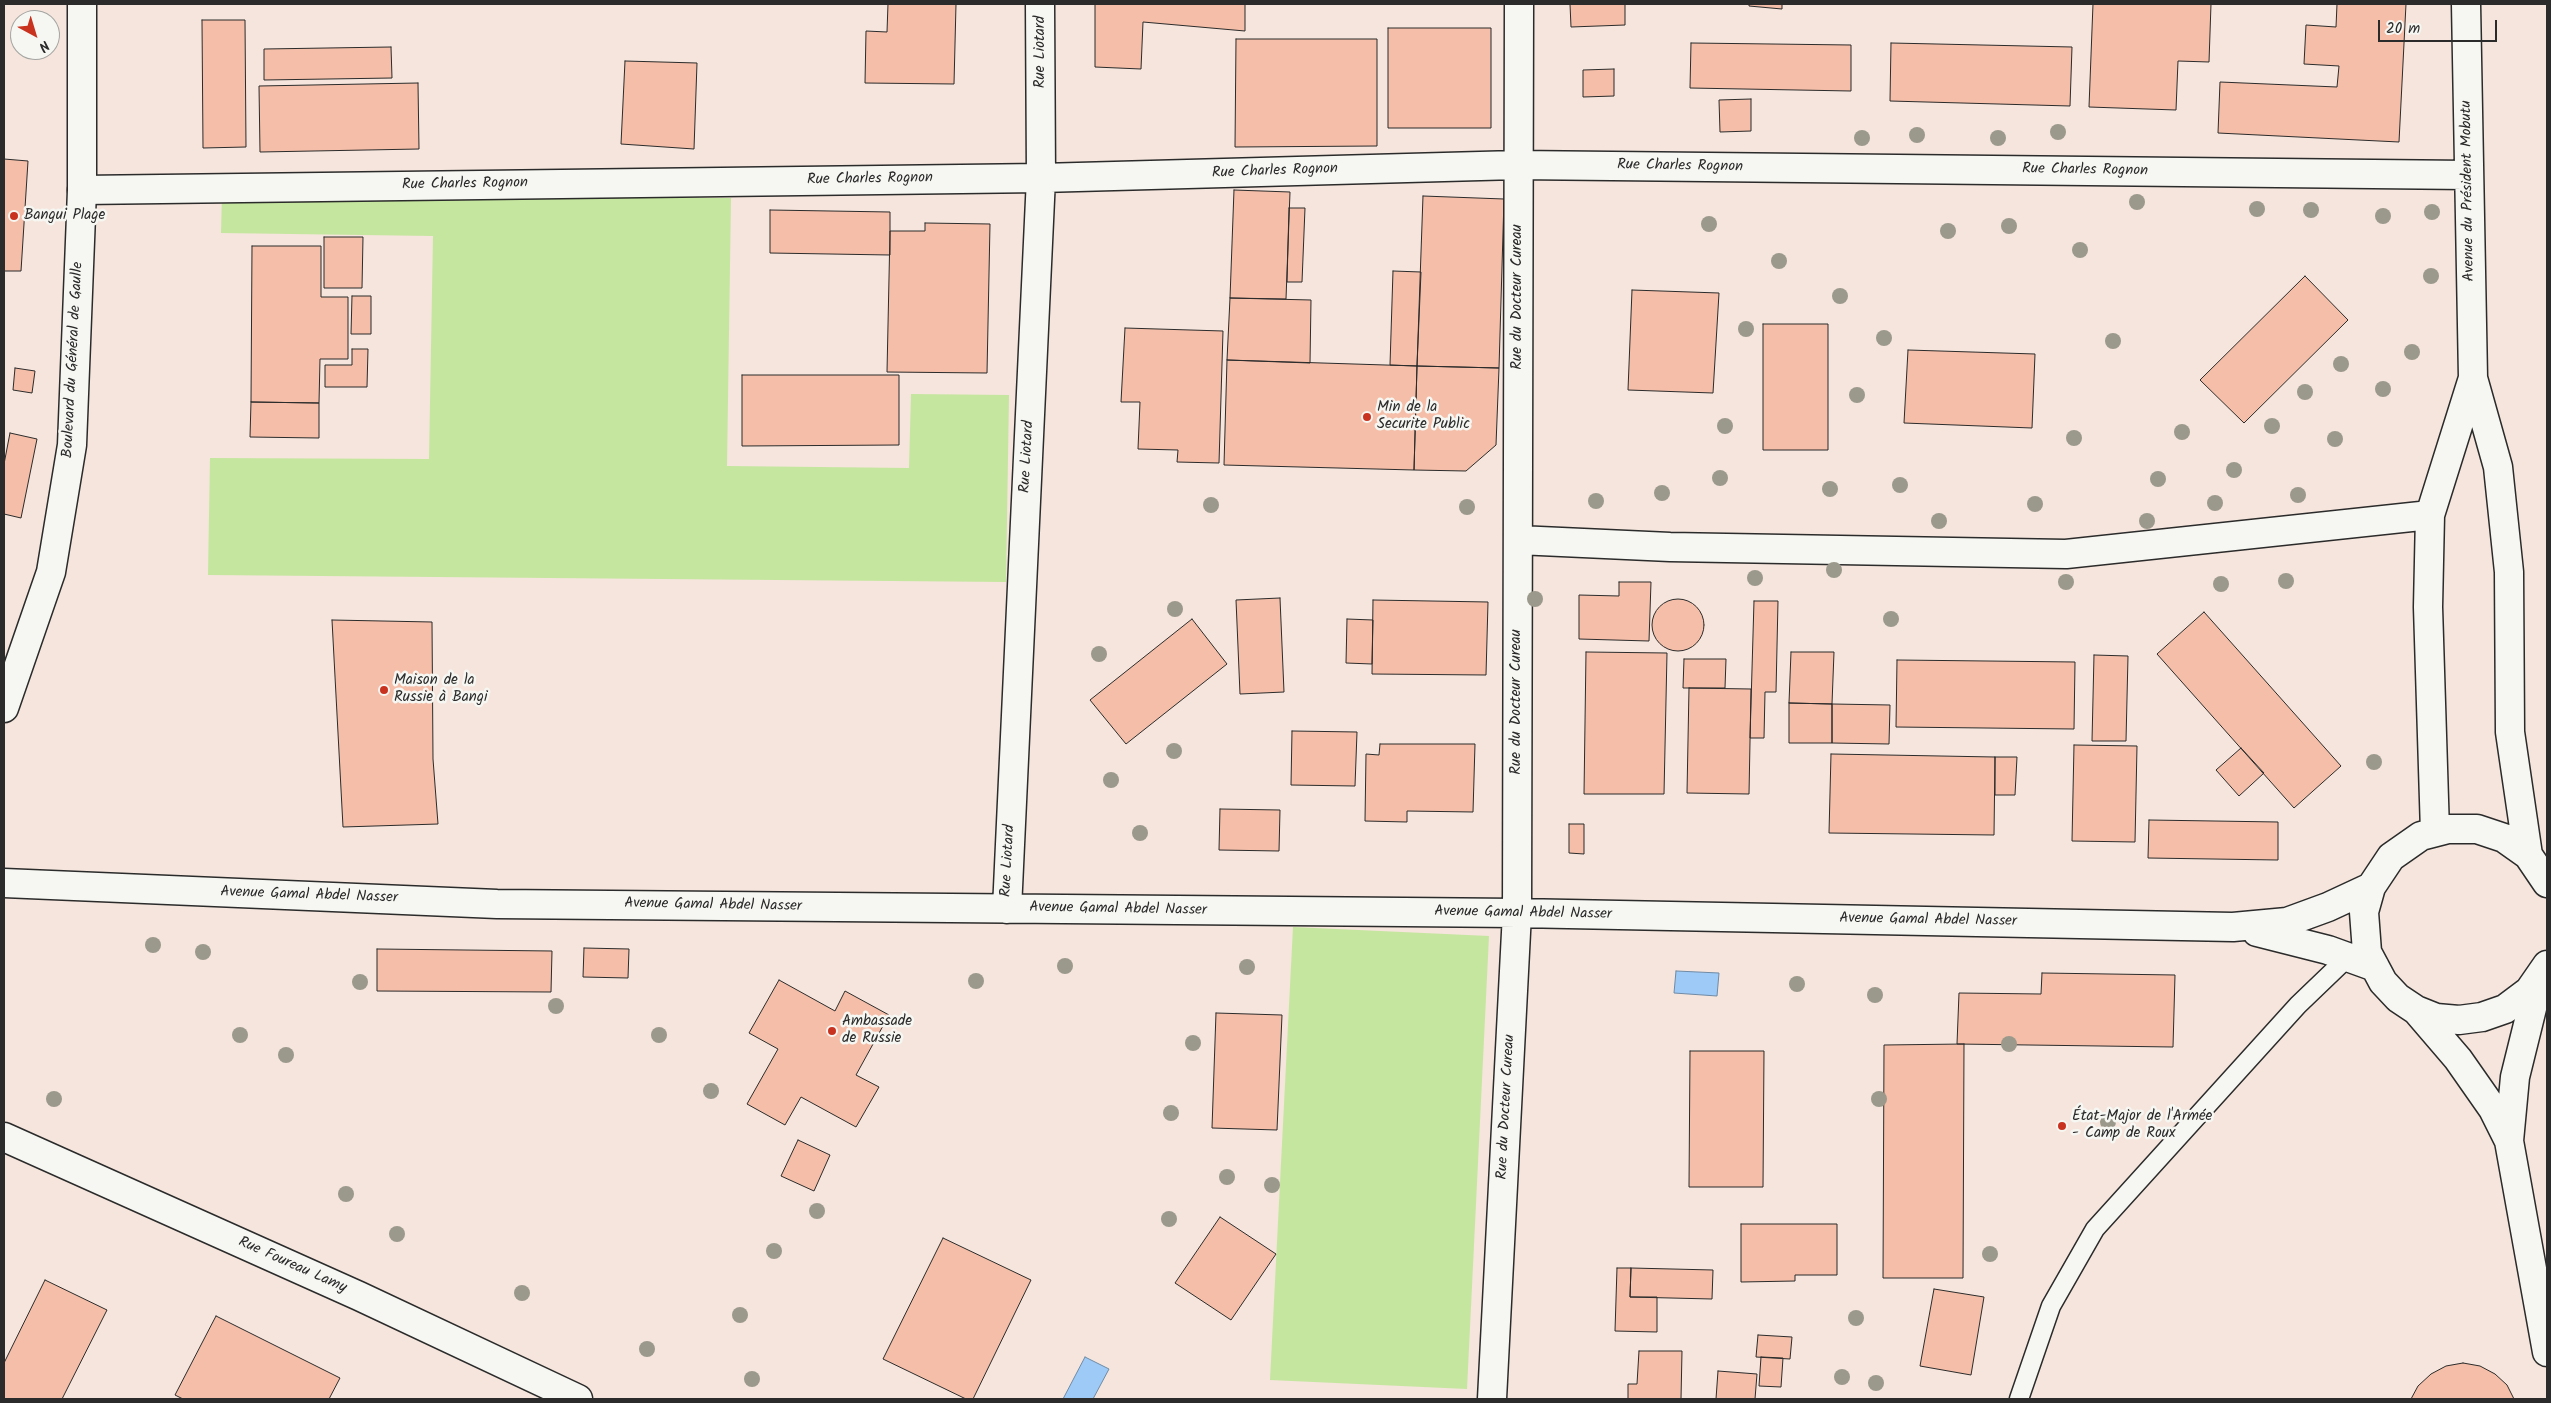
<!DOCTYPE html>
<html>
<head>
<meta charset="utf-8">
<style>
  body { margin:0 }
  #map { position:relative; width:2551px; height:1403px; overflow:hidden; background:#f5e5dc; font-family:Kalam,sans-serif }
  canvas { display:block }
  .frame { position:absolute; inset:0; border:5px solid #2b2b2b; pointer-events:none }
  .north { position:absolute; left:10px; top:10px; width:50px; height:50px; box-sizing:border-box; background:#f6f6f2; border:1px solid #a5a5a2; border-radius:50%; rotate:141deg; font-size:14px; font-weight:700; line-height:20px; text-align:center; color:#2b2b2b }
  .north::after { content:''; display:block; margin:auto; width:18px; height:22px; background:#c8321e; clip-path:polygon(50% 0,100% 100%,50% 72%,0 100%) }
  .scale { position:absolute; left:2378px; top:20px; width:119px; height:22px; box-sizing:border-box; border:2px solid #2b2b2b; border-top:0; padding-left:6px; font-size:15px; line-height:18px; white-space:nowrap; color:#2b2b2b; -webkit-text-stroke:4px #f6f6f2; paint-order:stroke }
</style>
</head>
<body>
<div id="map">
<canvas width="2551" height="1403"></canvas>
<div class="frame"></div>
<div class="north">N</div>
<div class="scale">20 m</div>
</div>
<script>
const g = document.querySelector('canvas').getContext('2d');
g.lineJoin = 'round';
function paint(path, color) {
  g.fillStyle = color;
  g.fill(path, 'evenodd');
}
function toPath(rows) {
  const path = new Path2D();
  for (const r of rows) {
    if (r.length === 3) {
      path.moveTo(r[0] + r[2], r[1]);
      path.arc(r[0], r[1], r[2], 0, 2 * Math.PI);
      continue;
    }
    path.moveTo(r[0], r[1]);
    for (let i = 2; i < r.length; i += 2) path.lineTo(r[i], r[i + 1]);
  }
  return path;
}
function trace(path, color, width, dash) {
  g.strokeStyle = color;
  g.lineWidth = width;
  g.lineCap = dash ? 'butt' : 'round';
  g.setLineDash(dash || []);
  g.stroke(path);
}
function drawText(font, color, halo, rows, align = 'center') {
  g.font = font + ' Kalam,sans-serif';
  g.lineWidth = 5;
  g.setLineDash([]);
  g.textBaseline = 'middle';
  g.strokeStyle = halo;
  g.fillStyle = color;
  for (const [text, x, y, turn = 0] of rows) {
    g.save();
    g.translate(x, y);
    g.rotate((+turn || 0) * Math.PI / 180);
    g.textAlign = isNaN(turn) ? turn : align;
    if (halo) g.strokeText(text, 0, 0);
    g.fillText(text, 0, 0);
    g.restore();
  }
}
paint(toPath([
  [222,193,731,198,727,466,909,468,911,394,1009,395,1006,582,208,575,210,458,429,459,433,236,221,233],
  [1293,927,1489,936,1467,1389,1270,1380]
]), '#c5e69f');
const water = toPath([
  [1676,971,1719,973,1717,996,1674,993,1676,971],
  [1085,1357,1109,1369,1093,1399,1063,1399,1085,1357]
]);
paint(water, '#9dcaf7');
trace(water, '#6f8aa5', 1);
const building = toPath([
  [888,4,956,4,954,84,865,83,866,31,887,32,888,4],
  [1095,4,1245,4,1245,31,1143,22,1141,69,1095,67,1095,4],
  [1570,4,1625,4,1625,25,1571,27,1570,4],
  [1749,4,1782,4,1782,9,1749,6,1749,4],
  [2093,4,2211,4,2209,62,2178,61,2176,110,2089,107,2093,4],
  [2337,4,2406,4,2399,142,2218,133,2220,82,2337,87,2339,66,2304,64,2306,25,2336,27,2337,4],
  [202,20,245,20,246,147,203,148,202,20],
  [1388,28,1491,28,1491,128,1388,128,1388,28],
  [1236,39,1377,39,1377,146,1235,147,1236,39],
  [1691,43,1851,45,1851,91,1690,88,1691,43],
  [1891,43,2072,47,2070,106,1890,101,1891,43],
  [391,47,392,78,264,80,264,49,391,47],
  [625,61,697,63,694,149,621,144,625,61],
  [1614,69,1614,96,1583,97,1583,70,1614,69],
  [418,83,419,149,260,152,259,86,418,83],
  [1751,99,1751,131,1720,132,1719,100,1751,99],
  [4,159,28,161,21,271,4,271,4,159],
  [1234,190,1290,192,1286,299,1230,298,1234,190],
  [1423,196,1504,199,1499,368,1417,366,1423,196],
  [1289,208,1305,208,1302,282,1287,282,1289,208],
  [770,210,890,212,890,255,770,253,770,210],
  [925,223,990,224,987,373,887,372,890,231,925,231,925,223],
  [324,237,363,237,362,288,324,288,324,237],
  [252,246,321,246,321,297,348,297,348,359,320,359,319,403,251,402,252,246],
  [1393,271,1421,272,1417,366,1390,365,1393,271],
  [2305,276,2348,320,2244,423,2200,380,2305,276],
  [1632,290,1719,293,1713,393,1628,390,1632,290],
  [352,296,371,296,371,334,351,334,352,296],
  [1230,298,1311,300,1310,363,1227,360,1230,298],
  [1763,324,1828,324,1828,450,1763,450,1763,324],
  [1125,328,1223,331,1219,463,1177,462,1178,450,1138,449,1140,402,1121,402,1125,328],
  [352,349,368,349,367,387,325,387,325,365,352,365,352,349],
  [1908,350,2035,354,2032,428,1904,423,1908,350],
  [1227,360,1417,366,1414,470,1224,465,1227,360],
  [1417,366,1499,368,1496,445,1466,471,1414,470,1417,366],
  [15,368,35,371,32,393,13,390,15,368],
  [742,375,899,375,899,445,742,446,742,375],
  [251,402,319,403,319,438,250,437,251,402],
  [10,433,37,439,21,518,4,514,4,464,10,433],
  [1619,582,1651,582,1649,641,1579,639,1579,595,1619,596,1619,582],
  [1280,598,1284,692,1240,694,1236,600,1280,598],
  [1678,625,26],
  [1373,600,1488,602,1486,675,1372,674,1373,600],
  [1754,601,1778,601,1776,692,1765,692,1764,738,1750,738,1754,601],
  [2204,612,2341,766,2294,808,2157,654,2204,612],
  [1192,619,1227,664,1126,744,1090,700,1192,619],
  [1347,619,1373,620,1372,664,1346,663,1347,619],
  [332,620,432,622,433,759,438,824,343,827,332,620],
  [1586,652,1667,653,1664,794,1584,794,1586,652],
  [1791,652,1834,652,1832,704,1789,703,1791,652],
  [2094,655,2128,656,2126,741,2092,741,2094,655],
  [1684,659,1726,659,1725,688,1683,688,1684,659],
  [1897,660,2075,662,2074,729,1896,727,1897,660],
  [1689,688,1751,689,1749,794,1687,793,1689,688],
  [1789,703,1832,704,1832,743,1789,743,1789,703],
  [1832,704,1890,705,1889,744,1832,743,1832,704],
  [1292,731,1357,732,1355,786,1291,785,1292,731],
  [1380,744,1475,744,1473,812,1407,811,1407,822,1365,821,1366,754,1379,755,1380,744],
  [2074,745,2137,746,2135,842,2072,841,2074,745],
  [2241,748,2264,773,2239,796,2216,770,2241,748],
  [1831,754,1995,757,1994,835,1829,833,1831,754],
  [1995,757,2017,757,2015,795,1995,795,1995,757],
  [1220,809,1280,810,1279,851,1219,850,1220,809],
  [2149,820,2278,822,2278,860,2148,858,2149,820],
  [1569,824,1584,824,1584,854,1569,853,1569,824],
  [584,948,629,949,628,978,583,977,584,948],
  [377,949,552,951,551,992,377,991,377,949],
  [2042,973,2175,975,2173,1047,1957,1044,1959,993,2041,994,2042,973],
  [779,980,835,1011,845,991,889,1015,856,1075,879,1087,856,1127,801,1097,785,1125,747,1104,778,1049,749,1033,779,980],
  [1216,1013,1282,1015,1277,1130,1212,1128,1216,1013],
  [1964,1044,1963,1278,1883,1278,1884,1045,1964,1044],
  [1690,1051,1764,1051,1763,1187,1689,1187,1690,1051],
  [798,1140,830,1155,814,1191,781,1176,798,1140],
  [1220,1217,1276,1254,1231,1320,1175,1283,1220,1217],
  [1741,1224,1837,1224,1837,1275,1795,1275,1795,1281,1741,1282,1741,1224],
  [943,1238,1031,1280,973,1399,966,1399,883,1359,943,1238],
  [1617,1268,1631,1268,1630,1297,1657,1297,1657,1332,1615,1331,1617,1268],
  [1631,1268,1713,1270,1712,1299,1630,1297,1631,1268],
  [45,1280,107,1310,62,1399,4,1399,4,1363,45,1280],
  [1934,1289,1984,1297,1971,1375,1920,1366,1934,1289],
  [216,1316,340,1378,329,1399,183,1399,175,1395,216,1316],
  [1758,1335,1792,1337,1790,1359,1756,1357,1758,1335],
  [1639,1351,1682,1351,1681,1399,1628,1399,1628,1384,1637,1384,1639,1351],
  [1761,1357,1783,1358,1781,1387,1759,1386,1761,1357],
  [2463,1363,2480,1366,2495,1374,2507,1385,2514,1399,2411,1399,2418,1386,2431,1374,2446,1366,2463,1363],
  [1718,1371,1757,1374,1755,1399,1716,1399,1718,1371]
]);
paint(building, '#f4bea8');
trace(building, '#2b2b2b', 1);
const lane = toPath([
  [2019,1399,2051,1306,2095,1229,2298,1005,2348,957]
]);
const street = toPath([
  [2466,4,2473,378,2498,467,2509,572,2510,732,2528,855],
  [82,190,1041,178,1517,165,2468,175],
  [1518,540,1670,547,2066,554,2430,515],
  [2435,832,2428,607,2430,515,2473,378],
  [4,883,497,904,1517,913,2233,927,2287,922,2328,907,2371,887],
  [2547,883,2528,855,2504,838,2477,829,2448,829,2421,836,2391,857,2371,887,2364,912,2367,952,2383,982,2398,998,2416,1010,2436,1018,2459,1020,2482,1017,2505,1009,2529,991,2547,965],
  [1007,909,1041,178,1040,4],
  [2257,932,2328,950,2375,967],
  [2539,980,2515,1077,2509,1141,2547,1352],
  [2416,1010,2458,1059,2493,1109,2509,1141],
  [4,1137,359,1296,578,1399],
  [1492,1399,1517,913,1519,4]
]);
const secondary = toPath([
  [4,708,51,572,72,445,82,190,82,4]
]);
trace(lane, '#2b2b2b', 21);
trace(street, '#2b2b2b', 31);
trace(secondary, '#2b2b2b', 31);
trace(lane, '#f6f6f2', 18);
trace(street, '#f6f6f2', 28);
trace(secondary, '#f6f6f2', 28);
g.fillStyle = '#9b998b';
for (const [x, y] of [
  [2058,132],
  [1917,135],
  [1862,138],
  [1998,138],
  [2137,202],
  [2257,209],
  [2311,210],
  [2432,212],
  [2383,216],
  [1709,224],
  [2009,226],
  [1948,231],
  [2080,250],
  [1779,261],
  [2431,276],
  [1840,296],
  [1746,329],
  [1884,338],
  [2113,341],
  [2412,352],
  [2341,364],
  [2383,389],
  [2305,392],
  [1857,395],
  [1725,426],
  [2272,426],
  [2182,432],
  [2074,438],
  [2335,439],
  [2234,470],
  [1720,478],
  [2158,479],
  [1900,485],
  [1830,489],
  [1662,493],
  [2298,495],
  [1596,501],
  [2215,503],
  [2035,504],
  [1211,505],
  [1467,507],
  [1939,521],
  [2147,521],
  [1834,570],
  [1755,578],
  [2286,581],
  [2066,582],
  [2221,584],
  [1535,599],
  [1175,609],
  [1891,619],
  [1099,654],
  [1174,751],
  [2374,762],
  [1111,780],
  [1140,833],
  [153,945],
  [203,952],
  [1065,966],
  [1247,967],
  [976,981],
  [360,982],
  [1797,984],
  [1875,995],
  [556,1006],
  [240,1035],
  [659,1035],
  [1193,1043],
  [2009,1044],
  [286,1055],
  [711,1091],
  [54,1099],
  [1879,1099],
  [1171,1113],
  [2108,1122],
  [1227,1177],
  [1272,1185],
  [346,1194],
  [817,1211],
  [1169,1219],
  [397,1234],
  [774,1251],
  [1990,1254],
  [522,1293],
  [740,1315],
  [1856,1318],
  [647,1349],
  [1842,1377],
  [752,1379],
  [1876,1383]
]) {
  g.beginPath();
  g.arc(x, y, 8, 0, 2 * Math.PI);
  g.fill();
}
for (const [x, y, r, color] of [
  [14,216,5,"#c8321e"],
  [1367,417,5,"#c8321e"],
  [384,690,5,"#c8321e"],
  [832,1031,5,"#c8321e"],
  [2062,1126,5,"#c8321e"]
]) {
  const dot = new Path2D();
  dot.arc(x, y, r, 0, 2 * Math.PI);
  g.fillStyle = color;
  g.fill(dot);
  trace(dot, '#f6f6f2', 2);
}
drawText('15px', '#2b2b2b', '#f6f6f2', [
  ["Rue Liotard",1041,52,-90],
  ["Rue Charles Rognon",1680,167,1],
  ["Rue Charles Rognon",2085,171,1],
  ["Rue Charles Rognon",1275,172,-2],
  ["Rue Charles Rognon",870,180,-1],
  ["Rue Charles Rognon",465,185,-1],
  ["Avenue du Président Mobutu",2469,191,-91],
  ["Rue du Docteur Cureau",1518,297,-90],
  ["Boulevard du Général de Gaulle",74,360,-87],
  ["Rue Liotard",1028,457,-87],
  ["Rue du Docteur Cureau",1517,702,-90],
  ["Rue Liotard",1009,861,-87],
  ["Avenue Gamal Abdel Nasser",309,896,2],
  ["Avenue Gamal Abdel Nasser",713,906,1],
  ["Avenue Gamal Abdel Nasser",1118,910,1],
  ["Avenue Gamal Abdel Nasser",1523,914,1],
  ["Avenue Gamal Abdel Nasser",1928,921,1],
  ["Rue du Docteur Cureau",1507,1107,-87],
  ["Rue Foureau Lamy",292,1266,24]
]);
drawText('15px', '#2b2b2b', '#f6f6f2', [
  ["Bangui Plage",24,216],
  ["Min de la",1377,408],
  ["Securite Public",1377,425],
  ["Maison de la",394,681],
  ["Russie à Bangi",394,698],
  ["Ambassade",842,1022],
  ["de Russie",842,1039],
  ["État-Major de l'Armée",2072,1117],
  ["- Camp de Roux",2072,1134]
], 'left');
</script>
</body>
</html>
